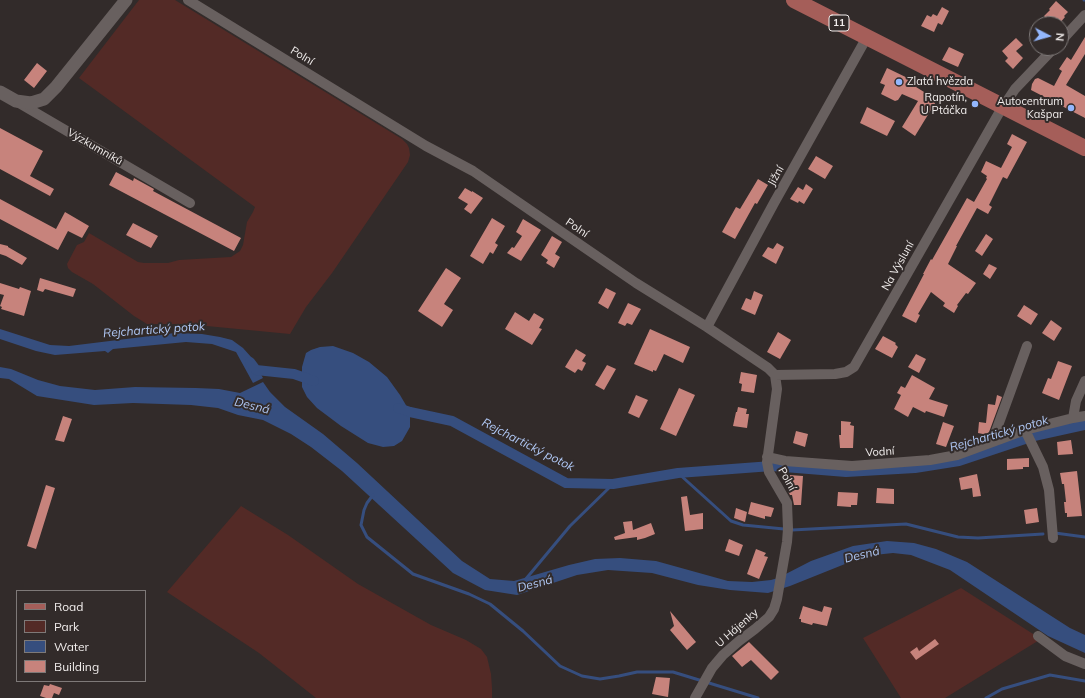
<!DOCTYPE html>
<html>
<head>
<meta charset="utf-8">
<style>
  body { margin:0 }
  #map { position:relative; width:1085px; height:698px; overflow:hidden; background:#322b2a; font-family:Mulish,sans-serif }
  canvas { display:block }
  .legend { position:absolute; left:16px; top:590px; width:130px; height:92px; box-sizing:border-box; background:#322b2a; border:1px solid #7e7978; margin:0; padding:5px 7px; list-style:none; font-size:12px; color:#f1edec }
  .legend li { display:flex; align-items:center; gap:8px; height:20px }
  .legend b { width:20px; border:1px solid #7e7978 }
  .north { position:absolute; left:1029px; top:16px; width:40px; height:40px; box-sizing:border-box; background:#322b2a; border:1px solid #7e7978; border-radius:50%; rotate:96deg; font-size:11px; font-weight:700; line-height:16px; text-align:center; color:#f1edec }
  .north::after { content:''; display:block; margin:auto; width:14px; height:18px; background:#93b7fd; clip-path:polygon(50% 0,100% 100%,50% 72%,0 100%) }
</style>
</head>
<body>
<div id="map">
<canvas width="1085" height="698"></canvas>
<ul class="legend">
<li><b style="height:5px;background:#a55e59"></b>Road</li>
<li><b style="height:11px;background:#532a26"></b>Park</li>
<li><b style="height:11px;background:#364e7e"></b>Water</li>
<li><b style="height:11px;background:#c7837c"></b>Building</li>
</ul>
<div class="north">N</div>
</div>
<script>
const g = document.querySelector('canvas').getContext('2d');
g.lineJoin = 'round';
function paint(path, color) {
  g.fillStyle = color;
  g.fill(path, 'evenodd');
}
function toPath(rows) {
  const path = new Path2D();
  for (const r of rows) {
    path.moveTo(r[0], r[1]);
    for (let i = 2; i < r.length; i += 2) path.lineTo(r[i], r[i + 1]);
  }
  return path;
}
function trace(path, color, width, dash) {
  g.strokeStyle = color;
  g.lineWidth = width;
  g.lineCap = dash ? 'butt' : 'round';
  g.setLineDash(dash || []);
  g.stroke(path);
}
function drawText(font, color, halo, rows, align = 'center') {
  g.font = font + ' Mulish,sans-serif';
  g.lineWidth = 4;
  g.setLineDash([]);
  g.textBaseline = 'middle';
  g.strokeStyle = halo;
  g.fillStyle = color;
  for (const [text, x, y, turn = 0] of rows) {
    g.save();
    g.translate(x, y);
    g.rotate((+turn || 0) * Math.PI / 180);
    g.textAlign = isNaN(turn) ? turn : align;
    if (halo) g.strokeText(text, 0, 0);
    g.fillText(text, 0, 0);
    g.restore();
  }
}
paint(toPath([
  [139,0,175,0,402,139,407,144,409,148,410,155,408,162,332,273,306,307,290,334,186,324,147,324,134,316,93,284,72,272,68,268,67,264,77,245,84,242,89,233,138,262,144,263,168,263,179,260,231,257,240,251,243,245,247,222,253,212,255,207,79,78],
  [241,506,288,535,358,584,431,625,466,640,481,649,487,657,491,674,492,688,492,698,316,698,259,653,167,592],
  [961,588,1041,639,945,698,901,698,863,638]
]), '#532a26');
paint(toPath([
  [0,329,50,345,69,346,175,333,202,334,220,337,232,340,243,348,252,358,263,378,253,383,236,352,212,344,186,342,113,349,108,353,105,351,55,355,36,351,0,339],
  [333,346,353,353,369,362,387,377,400,395,410,412,410,427,402,441,394,446,383,447,368,443,341,426,317,408,307,397,302,387,302,367,306,353,311,350,320,347],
  [0,367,11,369,38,380,60,386,95,390,135,387,196,388,219,389,240,393,263,382,270,392,285,407,323,434,357,463,462,561,490,579,514,581,569,565,595,559,620,558,656,561,728,581,752,582,771,580,778,578,811,561,853,546,887,541,914,543,936,549,967,562,1070,628,1085,635,1085,653,1048,636,950,570,911,555,893,553,865,556,790,586,768,593,730,590,698,585,652,573,608,570,577,575,517,595,485,590,453,573,342,471,311,447,291,434,263,420,238,415,218,408,191,405,133,403,94,405,37,396,9,379,0,378]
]), '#364e7e');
trace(toPath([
  [1084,0,1085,0],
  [678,473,731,521,743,525,784,529],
  [373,495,367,503,364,510,361,525,367,537,413,574,469,594,490,604,523,631,560,666,582,676,600,679,619,676,637,672,673,672,758,698],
  [792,530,906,524,958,537,978,538,1043,534],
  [1055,533,1085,537],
  [525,580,570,526,613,484],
  [986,698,1002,689,1050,675,1085,681]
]), '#364e7e', 3);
trace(toPath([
  [250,362,256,370,294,374,314,381],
  [398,408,410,412,452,421,566,483,613,484,678,473,772,466,846,472,915,468,959,461,1034,436,1085,425]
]), '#364e7e', 10);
paint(toPath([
  [1056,1,1068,12,1064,16,1065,17,1059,24,1051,24,1044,16,1050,10,1049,9],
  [942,7,949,11,942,25,938,23,934,32,921,26,927,15,931,17,933,14,937,16],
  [1085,37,1085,54,1066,85,1085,96,1085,118,1031,90,1032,84,1035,79,1038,78,1054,86,1062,71,1059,69,1067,57,1071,60],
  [1016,38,1023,45,1016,51,1023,58,1013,69,1005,61,1008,58,1002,51],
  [949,47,964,54,958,67,942,60],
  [37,63,47,71,34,88,24,80],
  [887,68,918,83,916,87,937,100,915,136,902,127,918,101,902,94,898,100,895,101,881,94,885,85,880,83],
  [867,107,895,121,887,136,860,123],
  [0,128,43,151,30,176,54,189,50,196,0,169],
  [1012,134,1027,142,1007,179,1003,177,989,205,992,207,988,214,977,208,956,246,957,246,948,264,976,283,968,294,966,293,957,305,958,306,954,313,943,306,945,303,931,292,918,314,920,315,916,323,902,316,924,274,923,274,931,259,932,260,967,198,974,202,987,179,986,178,987,176,981,172,986,161,1001,168,1012,147,1007,144],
  [816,156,833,166,825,179,808,169],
  [116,172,133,181,134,178,154,189,153,191,241,238,234,251,109,185],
  [758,179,768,185,757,204,755,203,735,239,722,232,736,207,740,209],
  [806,184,813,189,804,204,799,201,798,203,790,199,798,187,803,190],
  [465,188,472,192,472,191,483,198,471,214,464,209,468,204,458,198],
  [0,199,56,229,65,212,89,226,82,238,68,231,58,250,0,219],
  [492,218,505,226,495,243,498,245,493,254,490,252,483,264,470,256],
  [523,219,541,230,521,261,507,253,512,247,514,248,522,236,516,232],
  [133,223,158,236,151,248,126,235],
  [986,234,993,239,982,256,975,251],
  [552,236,562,242,555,254,560,257,554,268,546,263,548,260,541,255],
  [777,243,784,247,776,264,762,256,768,247,773,249],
  [0,244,8,246,8,247,27,258,22,265,6,256,0,254],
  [989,264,997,268,990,279,983,274],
  [446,268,461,278,444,304,453,310,442,327,418,311],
  [40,278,76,289,73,297,45,289,43,292,37,290],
  [0,283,19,289,20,287,31,291,24,316,1,309,2,307,0,306,4,295,0,294],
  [606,288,616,293,608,309,598,303],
  [754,291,763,295,755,315,741,309,746,298,751,300],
  [628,303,641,309,632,325,627,323,625,326,618,323],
  [1024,305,1038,314,1031,325,1017,316],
  [515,312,529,321,534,313,544,319,539,328,542,329,532,345,505,329],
  [1051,320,1062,328,1054,341,1042,333],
  [650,329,690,347,683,363,664,354,656,371,653,370,653,372,634,364],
  [778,332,791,340,780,359,767,352],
  [883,336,896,343,895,344,898,347,892,358,875,349],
  [576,349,586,355,582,361,586,363,582,371,578,369,575,373,565,367],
  [916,354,926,359,919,373,908,367],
  [1058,361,1072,366,1059,400,1042,393,1048,378,1051,379],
  [607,365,616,369,604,390,595,385],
  [741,372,757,375,754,393,741,391,742,384,739,383],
  [912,375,935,388,929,399,948,405,944,417,926,411,925,413,913,407,908,417,894,409,901,395,897,393,901,386,905,388],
  [679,388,695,395,676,436,660,429],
  [636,395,648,400,639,418,628,413],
  [997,395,1002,397,988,435,978,433,979,422,986,423,988,404,995,405],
  [738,407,747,409,746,414,749,414,747,428,733,426,736,412,737,412],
  [63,416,72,419,64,442,55,440],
  [841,421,851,422,850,425,854,426,853,448,840,448,839,435,841,435],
  [943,422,954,426,946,447,936,444],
  [796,431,808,434,805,447,793,443],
  [1071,440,1073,454,1058,455,1057,442],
  [1029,458,1029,467,1023,467,1023,469,1007,470,1007,459],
  [1077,471,1082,516,1067,517,1067,513,1065,513,1064,502,1066,502,1064,484,1062,484,1060,473],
  [977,474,981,496,973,497,972,488,961,490,959,478],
  [789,475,803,476,801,505,794,505,792,495,790,495,788,491],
  [46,485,55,488,36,549,27,546],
  [877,488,894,489,894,504,876,503],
  [838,492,858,493,857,505,851,505,851,507,837,506],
  [687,496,690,515,703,513,703,529,685,531,681,497],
  [751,502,774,508,771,517,765,516,765,519,748,514],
  [736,508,747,512,745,522,734,518],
  [1037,508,1039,522,1026,524,1024,510],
  [632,521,633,530,651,523,655,534,645,538,637,540,637,537,615,540,614,537,625,533,623,522],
  [729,539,743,545,739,556,725,551],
  [756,549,766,553,764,556,768,557,759,579,747,574],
  [803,606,822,612,824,606,832,608,827,626,813,623,812,625,801,622,801,619,799,619],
  [670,611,696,642,687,650,670,630,674,626],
  [935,639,939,644,916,660,910,652,917,647,919,651],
  [749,642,779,672,771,680,751,660,742,667,732,656],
  [656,677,670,678,668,697,652,694],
  [50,684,62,688,59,695,54,693,52,698,46,698,40,696,44,685,49,686]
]), '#c7837c');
trace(toPath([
  [188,0,426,146,473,171,636,283,707,327,768,368,775,375,777,389,767,462,769,472,787,503,788,529,787,542,777,599,774,609,769,617,755,629,739,641,723,655,712,668,695,698],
  [1061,41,1085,15],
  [19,103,190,203],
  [707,327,774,203,867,37],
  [775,375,835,374,846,372,854,367,999,113,1015,89,1054,48],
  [1073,418,1076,401,1085,381],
  [1025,430,1043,467,1049,490,1053,538],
  [992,442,1027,346],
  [767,457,785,461,852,466,930,460,957,455,1025,430,1073,418,1085,416],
  [1038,636,1065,656,1085,664]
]), '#68605f', 10);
trace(toPath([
  [0,92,16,101,31,103,44,99,56,87,126,0]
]), '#68605f', 13);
trace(toPath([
  [794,0,1085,148]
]), '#a55e59', 16);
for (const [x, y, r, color] of [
  [899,82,4,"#93b7fd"],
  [975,104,4,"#93b7fd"],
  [1071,108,4,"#93b7fd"]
]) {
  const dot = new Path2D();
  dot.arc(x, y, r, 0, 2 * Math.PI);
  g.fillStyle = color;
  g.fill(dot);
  trace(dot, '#322b2a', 1.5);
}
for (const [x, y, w] of [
  [839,23,20]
]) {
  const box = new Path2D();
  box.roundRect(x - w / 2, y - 8, w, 16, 3);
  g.fillStyle = '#322b2a';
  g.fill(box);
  trace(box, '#f1edec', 1);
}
drawText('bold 10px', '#f1edec', null, [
  ["11",839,23]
]);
drawText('11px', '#f1edec', '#322b2a', [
  ["Polní",302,56,31],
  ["Výzkumníků",95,147,30],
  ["Jižní",776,176,-61],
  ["Polní",577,228,34],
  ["Na Výsluní",898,266,-61],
  ["Vodní",880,452,-4],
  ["Polní",787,479,61],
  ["U Hájenky",737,628,-41]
]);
drawText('11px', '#f1edec', '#322b2a', [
  ["Zlatá hvězda",907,82,"left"],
  ["Rapotín,",967,98],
  ["U Ptáčka",967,111],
  ["Autocentrum",1063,102],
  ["Kašpar",1063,115]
], 'right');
drawText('italic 12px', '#b0c8f5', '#322b2a', [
  ["Rejchartický potok",154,330,-4],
  ["Desná",252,406,14],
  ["Rejchartický potok",999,434,-16],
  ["Rejchartický potok",528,445,27],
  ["Desná",862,555,-14],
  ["Desná",535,584,-15]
]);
</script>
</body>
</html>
